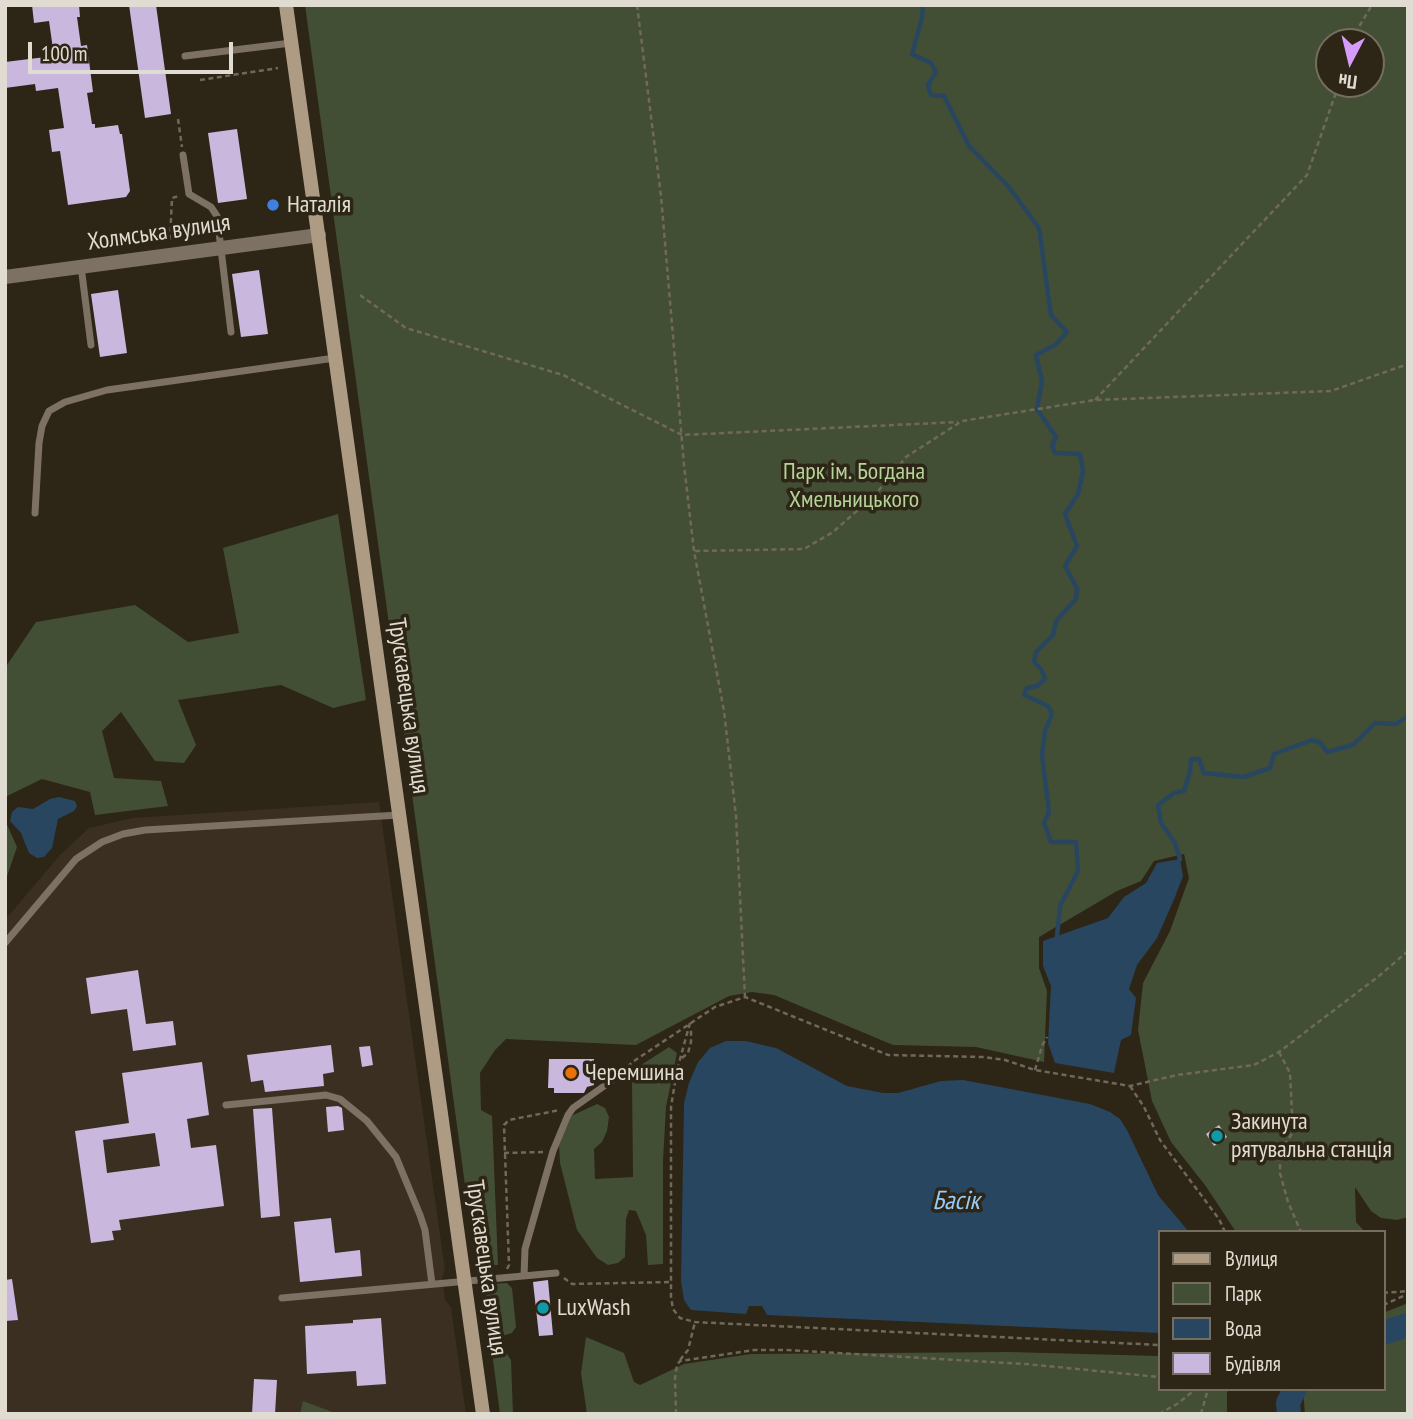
<!DOCTYPE html>
<html>
<head>
<meta charset="utf-8">
<style>
	body { margin:0 }
	#map { position:relative; width:1413px; height:1419px; overflow:hidden; background:#2d2515; font-family:"PT Sans Narrow",sans-serif }
	canvas { display:block }
	.frame { position:absolute; inset:0; border:7px solid #e1dcd1; pointer-events:none }
	.legend { position:absolute; left:1158px; top:1230px; width:228px; height:161px; box-sizing:border-box; background:#2d2515; border:2px solid #756e60; margin:0; padding:9px 12px; list-style:none; font-size:21px; color:#e1dcd1 }
	.legend li { display:flex; align-items:center; gap:14px; height:35px }
	.legend b { width:35px; border:2px solid #756e60 }
	.north { position:absolute; left:1315px; top:28px; width:70px; height:70px; box-sizing:border-box; background:#2d2515; border:2px solid #756e60; border-radius:50%; rotate:187deg; font-size:19px; font-weight:700; line-height:28px; text-align:center; color:#e1dcd1 }
	.north::after { content:''; display:block; margin:auto; width:24px; height:32px; background:#d59cfb; clip-path:polygon(50% 0,100% 100%,50% 72%,0 100%) }
	.scale { position:absolute; left:28px; top:42px; width:205px; height:32px; box-sizing:border-box; border:4px solid #e1dcd1; border-top:0; padding-left:9px; font-size:21px; line-height:24px; white-space:nowrap; color:#e1dcd1; -webkit-text-stroke:5px #2d2515; paint-order:stroke }
</style>
</head>
<body>
<div id="map">
<canvas width="1413" height="1419"></canvas>
<div class="frame"></div>
<ul class="legend">
<li><b style="height:9px;background:#ad9b84"></b>Вулиця</li>
<li><b style="height:19px;background:#424f35"></b>Парк</li>
<li><b style="height:19px;background:#294660"></b>Вода</li>
<li><b style="height:19px;background:#cab7de"></b>Будівля</li>
</ul>
<div class="north">Пн</div>
<div class="scale">100 m</div>
</div>
<script>
const g = document.querySelector('canvas').getContext('2d');
g.lineJoin = 'round';
function paint(path, color) {
  g.fillStyle = color;
  g.fill(path, 'evenodd');
}
function poly(rows) {
  const path = new Path2D();
  for (const r of rows) {
    path.moveTo(r[0], r[1]);
    for (let i = 2; i < r.length; i += 2) path.lineTo(r[i], r[i + 1]);
  }
  return path;
}
function strokePath(path, color, width, dash) {
  g.strokeStyle = color;
  g.lineWidth = width;
  g.lineCap = dash ? 'butt' : 'round';
  g.setLineDash(dash || []);
  g.stroke(path);
}
function label(font, color, halo, rows, align = 'center') {
  g.font = font + ' "PT Sans Narrow",sans-serif';
  g.lineWidth = 7;
  g.setLineDash([]);
  g.textBaseline = 'middle';
  g.strokeStyle = halo;
  g.fillStyle = color;
  for (const [text, x, y, turn = 0] of rows) {
    g.save();
    g.translate(x, y);
    g.rotate((+turn || 0) * Math.PI / 180);
    g.textAlign = isNaN(turn) ? turn : align;
    if (halo) g.strokeText(text, 0, 0);
    g.fillText(text, 0, 0);
    g.restore();
  }
}
const industrial = poly([
	[379,802,445,1270,442,1277,445,1300,451,1307,466,1414,7,1414,5,1412,5,920,60,855,89,828,133,818]
]);
const green = poly([
	[305,5,1408,5,1408,1217,1397,1220,1381,1218,1371,1211,1355,1187,1356,1222,1365,1232,1236,1232,1205,1185,1171,1142,1152,1101,1138,1030,1143,983,1170,931,1189,878,1184,854,1154,861,1141,881,1117,891,1039,937,1039,968,1047,991,1044,1062,976,1047,893,1045,774,995,752,992,729,996,636,1045,506,1039,495,1050,480,1073,481,1110,492,1116,498,1265,476,1266],
	[1329,42,1371,42,1371,84,1329,84],
	[338,514,366,700,333,708,281,685,178,700,196,745,184,763,155,761,121,712,102,731,114,778,161,781,168,806,95,815,90,792,42,779,5,797,5,668,36,622,135,605,188,642,239,633,223,548],
	[5,820,17,847,5,882],
	[669,1047,677,1053,666,1107,663,1161,663,1264,648,1265,646,1235,636,1211,629,1210,626,1219,625,1257,618,1263,608,1265,597,1258,577,1230,560,1163,559,1145,571,1116,597,1104,605,1108,609,1117,607,1131,602,1142,594,1149,595,1179,633,1177,632,1082,638,1067],
	[507,1283,512,1288,516,1327,512,1333,498,1337,491,1332,486,1292,492,1284],
	[1408,1303,1408,1414,1305,1414,1303,1389,1383,1389,1383,1313],
	[586,1337,624,1353,634,1382,640,1385,684,1364,751,1354,1009,1352,1159,1356,1159,1389,1231,1389,1227,1392,1227,1414,587,1414,581,1373],
	[505,1351,511,1360,513,1414,500,1414,492,1352],
	[303,1401,338,1414,300,1414]
]);
const water = poly([
	[59,797,75,801,77,806,74,811,58,819,52,848,44,857,37,858,29,853,21,833,10,821,12,812,18,807,33,809,50,799],
	[1180,859,1183,876,1175,897,1157,938,1137,965,1129,989,1136,998,1131,1035,1121,1040,1114,1073,1055,1063,1048,1043,1051,986,1043,966,1043,941,1108,918,1124,897,1146,883,1157,863],
	[726,1041,746,1041,776,1048,847,1086,883,1093,898,1093,941,1081,963,1080,1090,1104,1110,1112,1120,1119,1127,1130,1158,1195,1189,1232,1159,1232,1159,1333,767,1315,762,1306,749,1306,746,1314,691,1310,684,1300,681,1281,684,1103,689,1083,698,1062,710,1048]
]);
const stream = poly([
	[923,5,922,18,912,54,931,63,936,72,928,85,931,95,944,96,969,146,1009,187,1039,228,1051,315,1067,332,1055,345,1036,355,1042,381,1037,409,1056,437,1052,446,1055,453,1080,454,1083,471,1078,494,1065,514,1077,546,1065,566,1077,588,1076,599,1056,621,1053,635,1036,652,1034,662,1041,669,1045,679,1037,686,1027,688,1024,695,1048,706,1052,714,1045,731,1042,755,1049,812,1044,823,1051,842,1076,842,1078,871,1060,906,1057,936,1059,938],
	[1177,864,1180,859,1175,843,1161,823,1158,805,1174,793,1184,791,1190,772,1191,759,1199,759,1204,773,1244,777,1270,768,1274,754,1312,740,1321,743,1327,752,1353,745,1375,723,1396,724,1408,716]
]);
const river = poly([
	[1383,1333,1408,1325],
	[1289,1414,1288,1403,1295,1389]
]);
const building = poly([
	[32,5,79,5,80,17,77,17,81,46,87,45,93,92,87,93,92,124,95,124,95,128,118,125,120,134,122,134,130,191,126,197,68,205,60,151,52,152,49,130,64,128,58,88,36,91,35,84,5,88,5,62,54,56,49,21,34,23],
	[129,5,156,5,171,114,145,118],
	[237,129,247,199,218,203,208,133],
	[259,270,268,334,241,337,232,274],
	[118,290,127,353,100,357,91,294],
	[138,970,146,1024,173,1021,176,1045,133,1051,127,1009,91,1014,86,978],
	[331,1045,334,1072,323,1074,324,1086,265,1092,263,1080,251,1082,247,1055],
	[370,1046,373,1065,362,1067,359,1047],
	[549,1059,594,1059,594,1085,587,1087,584,1093,554,1093,554,1088,548,1088],
	[202,1062,209,1115,187,1119,191,1148,216,1145,224,1206,119,1220,121,1230,112,1231,114,1240,91,1243,75,1131,129,1123,122,1073],
	[155,1133,160,1166,107,1173,103,1140],
	[338,1106,342,1108,344,1130,328,1132,326,1107],
	[272,1108,280,1216,261,1218,253,1109],
	[1219,1125,1227,1137,1214,1146,1206,1134],
	[331,1218,335,1253,360,1250,362,1276,300,1282,294,1222],
	[12,1279,18,1320,5,1321,5,1280],
	[548,1280,553,1335,539,1336,533,1282],
	[381,1318,386,1384,357,1386,356,1371,307,1374,305,1326,353,1323,353,1320],
	[254,1379,277,1380,275,1414,252,1414]
]);
const path = poly([
	[637,5,661,196,684,465,694,551,724,711,736,816,745,997],
	[1354,42,1360,25,1372,5],
	[200,80,278,68],
	[178,119,182,147],
	[170,240,172,198,179,196],
	[360,295,406,328,563,375,682,435,958,422],
	[1095,400,1307,175,1339,84],
	[695,551,804,549,833,532,875,495,906,457,962,421,1095,400,1331,391,1408,364],
	[690,1023,677,1070,671,1107,671,1297,673,1309,680,1318,695,1322,1159,1345],
	[1279,1052,1290,1073,1293,1132,1280,1152,1280,1173,1288,1202,1301,1232],
	[682,1058,688,1053,691,1042,691,1030],
	[1035,1070,1042,1046,1047,1037],
	[621,1072,634,1061,715,1007,745,997,888,1055,984,1057,1005,1060,1035,1070,1130,1086,1177,1075,1254,1065,1279,1052,1379,976,1408,951],
	[1130,1086,1144,1107,1160,1140,1219,1219,1225,1232],
	[504,1153,543,1152],
	[507,1269,509,1265,504,1125,509,1120,560,1110],
	[564,1278,572,1284,671,1282],
	[1383,1293,1408,1291],
	[1383,1305,1408,1294],
	[680,1360,688,1350,695,1322],
	[676,1414,675,1378,677,1365,680,1361,754,1350,786,1350,1026,1364,1159,1377],
	[1159,1414,1177,1404,1196,1389],
	[1201,1414,1208,1389]
]);
const lane = poly([
	[185,56,291,43],
	[183,155,189,194,211,207,217,216,231,332],
	[81,266,91,345],
	[35,513,39,443,42,426,49,411,65,402,107,390,335,358],
	[5,943,76,859,102,842,123,834,145,830,399,815],
	[226,1105,326,1095,340,1099,367,1121,396,1157,420,1215,425,1230,432,1284],
	[524,1276,525,1249,553,1151,568,1115,573,1108,614,1079],
	[282,1298,556,1273]
]);
const street = poly([
	[5,277,319,235]
]);
const secondary = poly([
	[286,5,483,1414]
]);
const markers = [
	[273,205,7,"#3f7fe0"],
	[571,1073,7,"#e8710a"],
	[1217,1136,7,"#0f9aa8"],
	[543,1308,7,"#0f9aa8"]
];
const poiNames = [
	["Наталія",287,205],
	["Черемшина",585,1073],
	["Закинута",1231,1122],
	["рятувальна станція",1231,1150],
	["LuxWash",557,1308]
];
const streetNames = [
	["Холмська вулиця",159,233,-8],
	["Трускавецька вулиця",408,706,82],
	["Трускавецька вулиця",486,1268,82]
];
const parkNames = [
	["Парк ім. Богдана",854,472],
	["Хмельницького",854,500]
];
const waterNames = [
	["Басік",956,1202]
];
paint(industrial, '#3b2f21');
paint(green, '#424f35');
paint(water, '#294660');
strokePath(stream, '#294660', 4.5);
strokePath(river, '#294660', 24);
paint(building, '#cab7de');
strokePath(path, '#70695b', 2.5, [5, 3.5]);
strokePath(lane, '#7c7162', 7);
strokePath(street, '#7c7162', 14);
strokePath(secondary, '#ad9b84', 14);
for (const [x, y, r, color] of markers) {
  const dot = new Path2D();
  dot.arc(x, y, r, 0, 2 * Math.PI);
  g.fillStyle = color;
  g.fill(dot);
  strokePath(dot, '#2d2515', 2.5);
}
label('24px', '#e1dcd1', '#2d2515', poiNames, 'left');
label('24px', '#e1dcd1', '#2d2515', streetNames);
label('24px', '#b5d499', '#2d2515', parkNames);
label('italic 26px', '#96cbfa', '#2d2515', waterNames);
</script>
</body>
</html>
